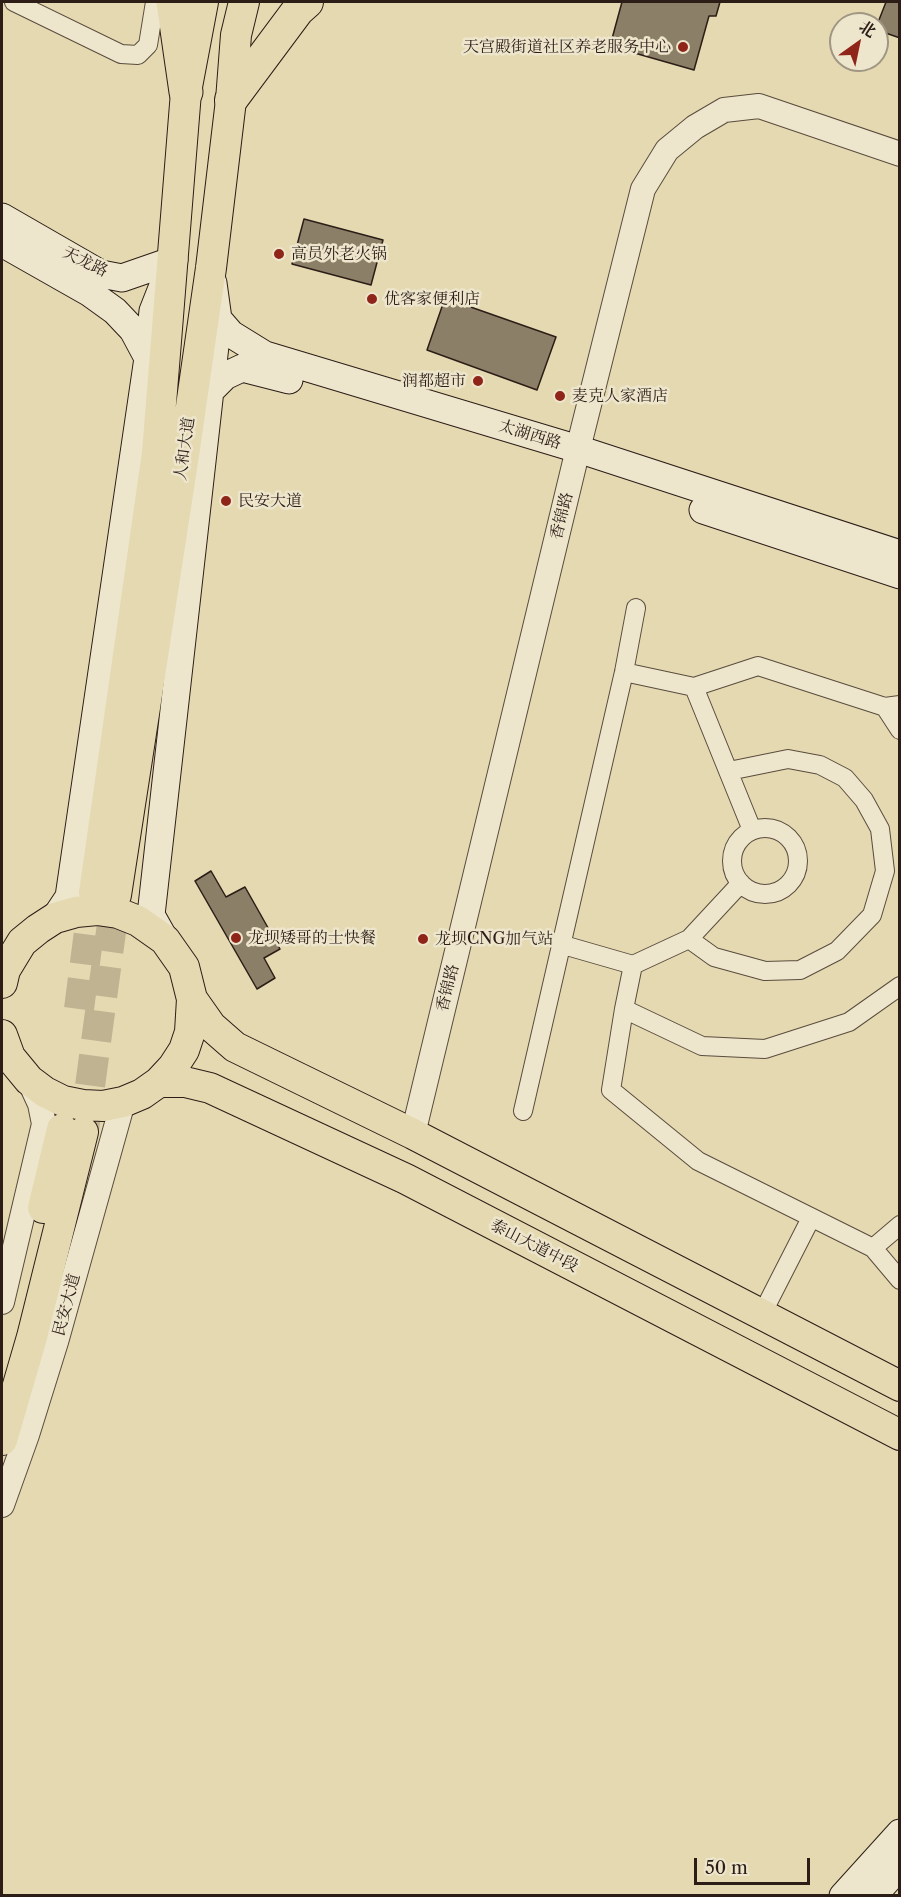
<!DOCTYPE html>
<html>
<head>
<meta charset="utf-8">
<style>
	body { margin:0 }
	#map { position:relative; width:901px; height:1897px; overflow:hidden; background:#e4d9b1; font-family:"Libre Caslon Text","Noto Serif SC",serif }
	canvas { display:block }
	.frame { position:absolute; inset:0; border:3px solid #2c1d17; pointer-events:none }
	.north { position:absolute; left:829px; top:12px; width:60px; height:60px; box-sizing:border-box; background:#ede6cc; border:2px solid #a09684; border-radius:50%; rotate:33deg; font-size:16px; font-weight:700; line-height:24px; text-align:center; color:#2c1d17 }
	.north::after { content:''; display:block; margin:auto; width:21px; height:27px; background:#8f2418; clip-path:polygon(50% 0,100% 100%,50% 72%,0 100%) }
	.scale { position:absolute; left:694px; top:1858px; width:116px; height:27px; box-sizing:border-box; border:3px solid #2c1d17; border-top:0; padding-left:8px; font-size:18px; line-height:21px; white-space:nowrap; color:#2c1d17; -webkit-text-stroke:4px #ede6cc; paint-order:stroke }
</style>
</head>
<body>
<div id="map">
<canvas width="901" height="1897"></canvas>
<div class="frame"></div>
<div class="north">北</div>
<div class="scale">50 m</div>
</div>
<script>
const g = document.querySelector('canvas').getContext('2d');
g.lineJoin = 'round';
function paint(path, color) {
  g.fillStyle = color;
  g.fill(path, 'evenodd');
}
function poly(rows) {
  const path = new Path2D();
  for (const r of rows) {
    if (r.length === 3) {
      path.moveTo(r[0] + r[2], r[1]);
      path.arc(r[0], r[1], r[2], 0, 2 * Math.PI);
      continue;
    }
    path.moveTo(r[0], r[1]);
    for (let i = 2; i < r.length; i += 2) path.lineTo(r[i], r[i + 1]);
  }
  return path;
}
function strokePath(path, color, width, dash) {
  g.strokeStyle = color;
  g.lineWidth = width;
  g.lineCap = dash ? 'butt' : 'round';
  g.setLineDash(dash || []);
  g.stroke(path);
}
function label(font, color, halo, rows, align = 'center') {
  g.font = font + ' "Libre Caslon Text","Noto Serif SC",serif';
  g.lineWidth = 5;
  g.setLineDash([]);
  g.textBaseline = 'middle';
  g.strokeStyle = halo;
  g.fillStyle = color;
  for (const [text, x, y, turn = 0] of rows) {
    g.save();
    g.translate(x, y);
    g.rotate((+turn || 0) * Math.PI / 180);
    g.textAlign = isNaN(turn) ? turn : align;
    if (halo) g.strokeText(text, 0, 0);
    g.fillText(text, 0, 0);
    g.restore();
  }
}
const building = poly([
	[622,2,720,2,716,16,709,16,694,70,610,46,622,2],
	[886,2,900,2,900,38,877,30,877,25,886,2],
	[304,219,383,240,371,285,292,264,304,219],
	[445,298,556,337,537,390,427,350,445,298],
	[211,871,226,897,245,887,280,949,264,958,275,978,257,989,195,881,211,871]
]);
const primaryTunnel = poly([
	[79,1009,94,893],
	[84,1130,116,895]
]);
const minor = poly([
	[14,2,121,54,138,55,148,45,155,2],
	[624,672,694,687,758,666,885,707,900,705],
	[694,687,752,830],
	[885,707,900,730],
	[765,861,33],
	[741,883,689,939,633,965,624,1009,611,1090,698,1161,873,1248,900,1280],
	[689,939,714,957,765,971,800,970,837,951,872,915,885,871,880,829,864,800,845,778,820,765,788,759,729,771],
	[560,944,633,965],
	[624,1009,702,1046,765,1049,849,1022,900,986],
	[523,1111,624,672,636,608],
	[873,1248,900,1225],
	[762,1314,811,1218]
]);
const tertiary = poly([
	[413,1134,578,449,643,189,667,150,695,127,724,110,759,106,900,154],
	[2,1302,44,1124,40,1104,29,1080],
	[2,1505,27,1435,56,1342,123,1102]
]);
const secondary = poly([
	[2,217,101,274,122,278,174,260],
	[2,243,90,293,115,311,133,330,148,358],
	[213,283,218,319,231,334,265,355,578,449,900,554],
	[210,391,225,376,242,368,289,380],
	[703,510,900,575],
	[55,918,69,897,148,358,153,311,166,278],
	[165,940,151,915,218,319],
	[843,1896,900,1833],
	[873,1896,900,1866]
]);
const primary = poly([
	[94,893,157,453,186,92,203,2],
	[116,895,184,455,211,268,231,100,236,35,244,2],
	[2,983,5,970,22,942,38,929,55,918,76,912,97,910,118,913,138,921,165,940,184,967,192,999,190,1032,184,1050,173,1067,159,1082,142,1094,123,1102,103,1106,83,1105,63,1101,45,1092,29,1080,10,1057,2,1035],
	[192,999,211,1026,235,1047,413,1134,900,1386],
	[159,1082,185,1082,210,1088,406,1179,900,1435],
	[43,1208,62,1129],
	[2,1440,32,1337,83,1132]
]);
const trunk = poly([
	[231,100,298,10,307,2]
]);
const motorway = poly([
	[173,2,186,92]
]);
const markers = [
	[683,47,6,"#8f2418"],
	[279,254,6,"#8f2418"],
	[372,299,6,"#8f2418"],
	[478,381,6,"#8f2418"],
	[560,396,6,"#8f2418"],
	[226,501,6,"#8f2418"],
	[236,938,6,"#8f2418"],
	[423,939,6,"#8f2418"]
];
const poiNames = [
	["天宫殿街道社区养老服务中心",671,47,"right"],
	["高员外老火锅",291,254],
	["优客家便利店",384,299],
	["润都超市",466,381,"right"],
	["麦克人家酒店",572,396],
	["民安大道",238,501],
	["龙坝矮哥的士快餐",248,938],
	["龙坝CNG加气站",435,939]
];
const streetNames = [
	["天龙路",85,262,26],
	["太湖西路",530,435,17],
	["人和大道",185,449,-82],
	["香锦路",562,516,-76],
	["香锦路",448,988,-76],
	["泰山大道中段",534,1246,27],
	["民安大道",67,1305,-75]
];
paint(building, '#8c7f67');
strokePath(building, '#2c1d17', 1.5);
strokePath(primaryTunnel, '#bfb392', 30, [30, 15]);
strokePath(minor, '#5a4c3e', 20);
strokePath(tertiary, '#5a4c3e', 26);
strokePath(secondary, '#2c1d17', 29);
strokePath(primary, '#2c1d17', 32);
strokePath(trunk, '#2c1d17', 34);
strokePath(motorway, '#2c1d17', 35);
strokePath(minor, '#ede6cc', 18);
strokePath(tertiary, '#ede6cc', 24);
strokePath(secondary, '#ede6cc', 27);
strokePath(primary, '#e4d9b1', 30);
strokePath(trunk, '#e4d9b1', 32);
strokePath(motorway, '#e4d9b1', 33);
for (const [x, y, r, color] of markers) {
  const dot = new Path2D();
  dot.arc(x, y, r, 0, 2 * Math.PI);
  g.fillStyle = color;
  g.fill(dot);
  strokePath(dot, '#ede6cc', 2);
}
label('16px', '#2c1d17', '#ede6cc', poiNames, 'left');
label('16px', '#2c1d17', '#ede6cc', streetNames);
</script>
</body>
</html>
